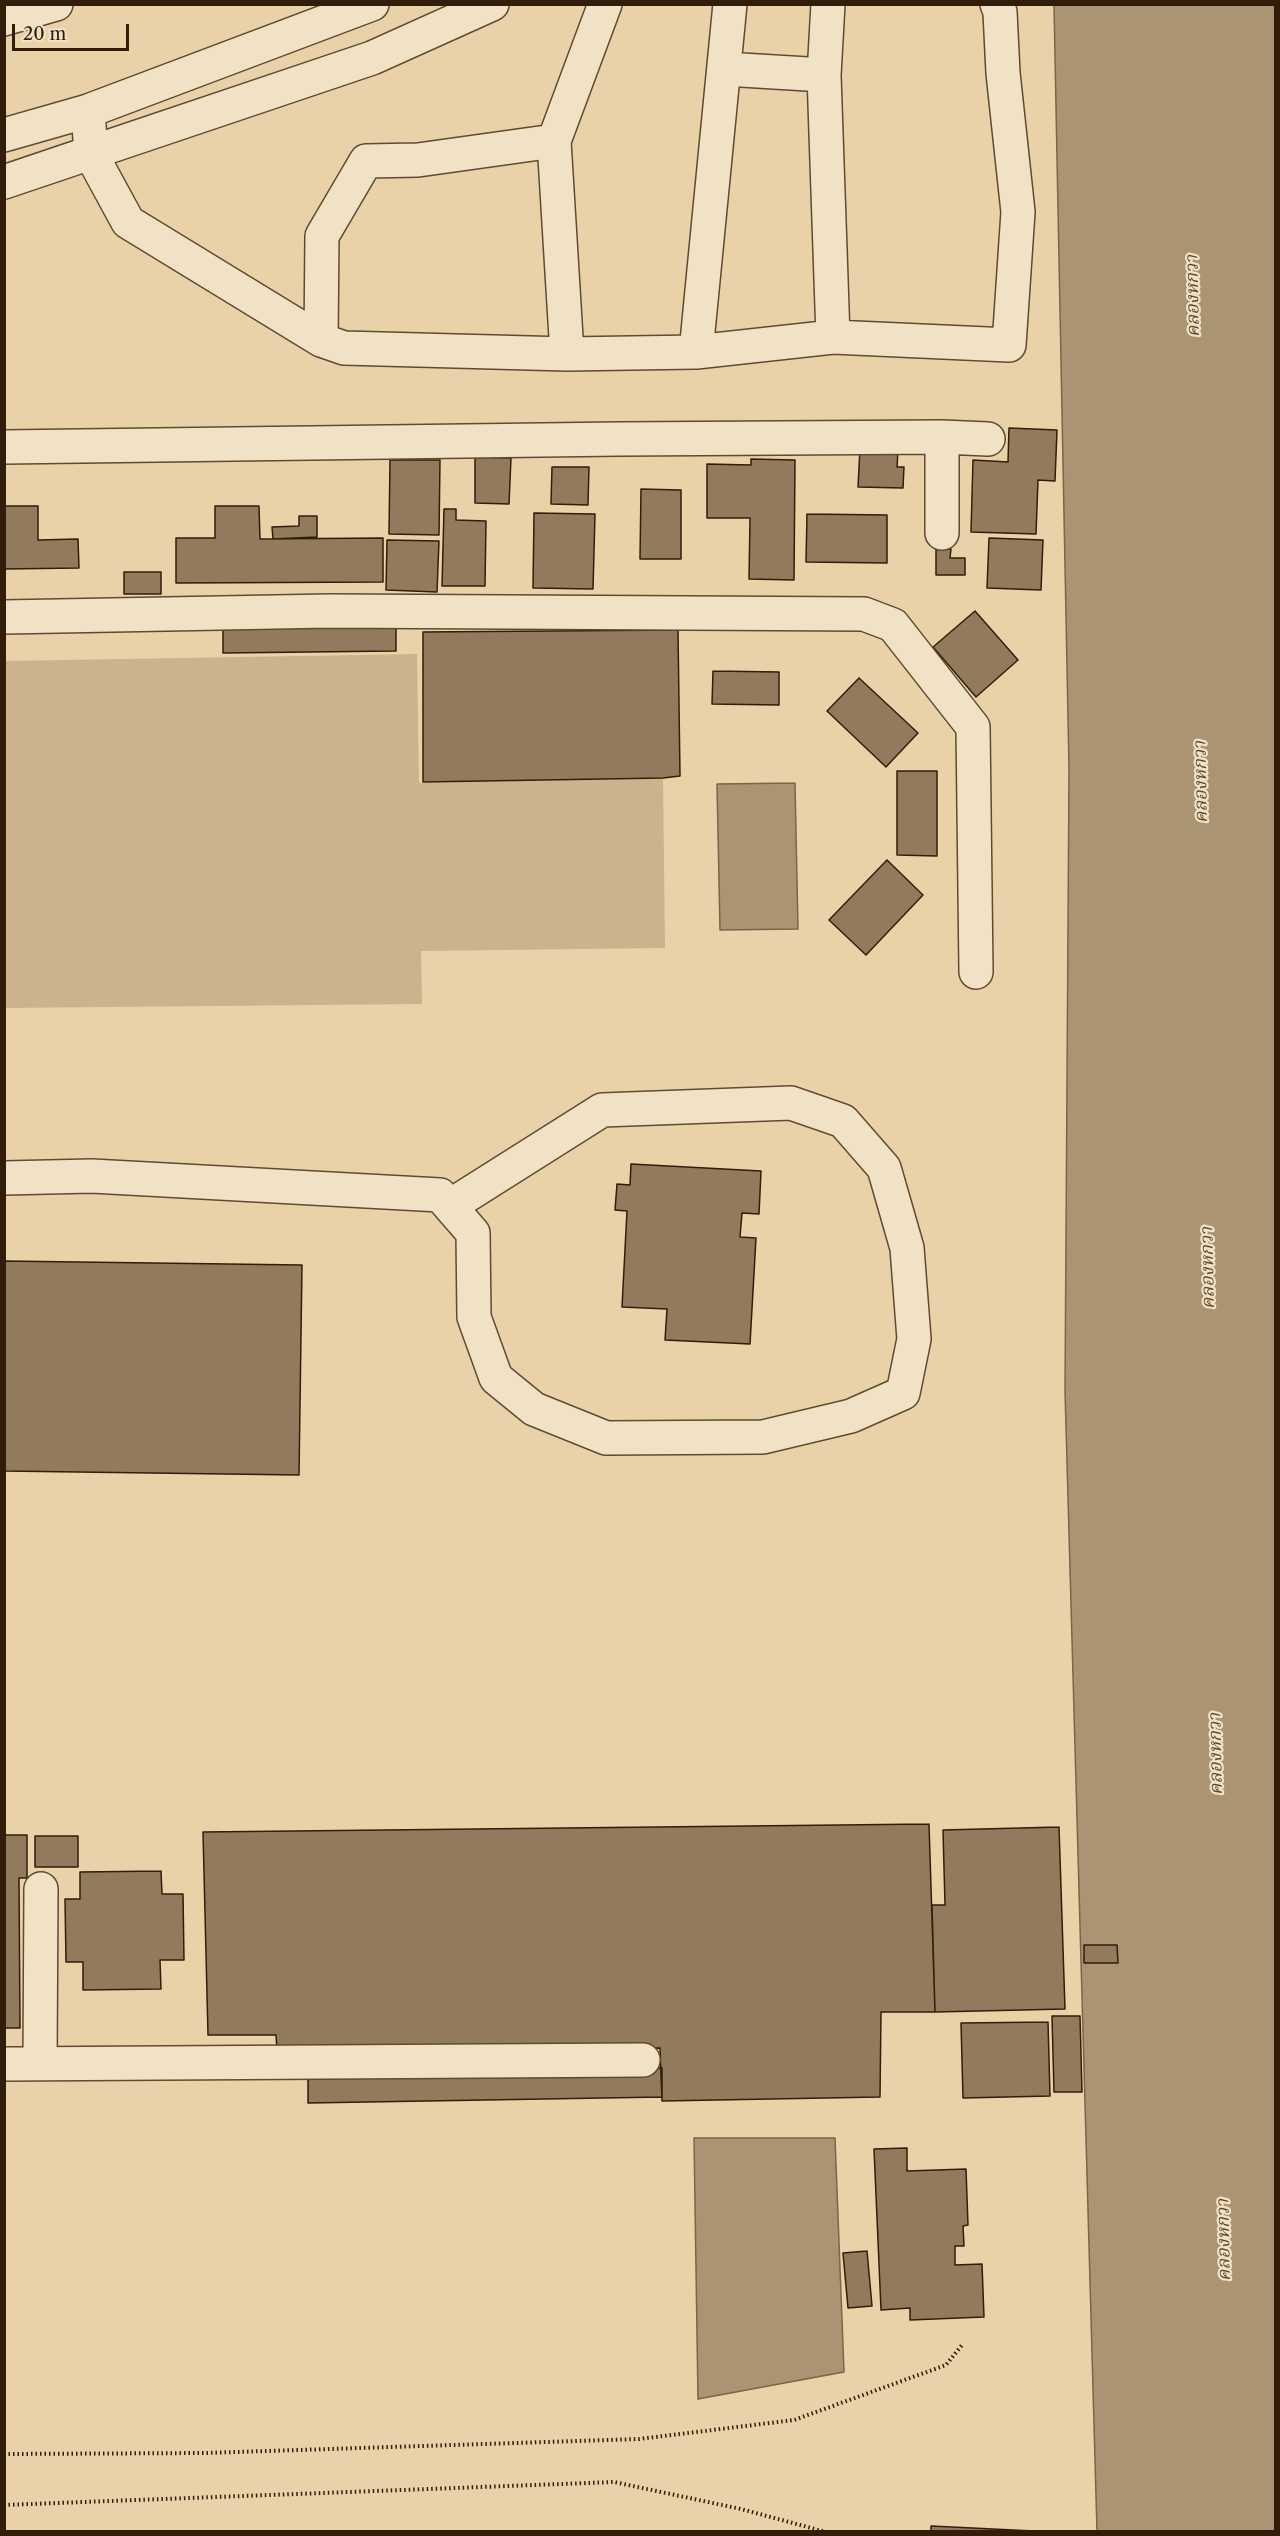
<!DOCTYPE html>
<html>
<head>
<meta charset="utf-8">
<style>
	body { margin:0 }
	#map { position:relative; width:1280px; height:2536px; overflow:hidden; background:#ead2a8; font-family:"Libre Caslon Text",serif }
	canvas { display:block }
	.frame { position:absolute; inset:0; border:6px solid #321d0a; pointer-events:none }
	.scale { position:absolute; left:12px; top:24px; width:117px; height:27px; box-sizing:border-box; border:3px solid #321d0a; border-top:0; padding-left:8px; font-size:18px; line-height:21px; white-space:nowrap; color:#321d0a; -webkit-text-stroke:4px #f1e2c6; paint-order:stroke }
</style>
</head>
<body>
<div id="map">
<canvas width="1280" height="2536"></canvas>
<div class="frame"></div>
<div class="scale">20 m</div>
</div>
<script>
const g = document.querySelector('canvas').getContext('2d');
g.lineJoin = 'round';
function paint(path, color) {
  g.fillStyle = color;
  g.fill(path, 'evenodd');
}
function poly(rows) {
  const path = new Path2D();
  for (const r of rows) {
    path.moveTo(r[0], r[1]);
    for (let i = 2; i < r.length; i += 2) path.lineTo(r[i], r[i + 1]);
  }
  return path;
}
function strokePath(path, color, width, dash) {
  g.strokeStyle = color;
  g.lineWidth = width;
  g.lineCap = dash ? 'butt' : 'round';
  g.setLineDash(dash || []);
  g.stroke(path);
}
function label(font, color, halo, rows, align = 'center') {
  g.font = font + ' "Libre Caslon Text","Noto Serif Thai",serif';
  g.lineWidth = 4.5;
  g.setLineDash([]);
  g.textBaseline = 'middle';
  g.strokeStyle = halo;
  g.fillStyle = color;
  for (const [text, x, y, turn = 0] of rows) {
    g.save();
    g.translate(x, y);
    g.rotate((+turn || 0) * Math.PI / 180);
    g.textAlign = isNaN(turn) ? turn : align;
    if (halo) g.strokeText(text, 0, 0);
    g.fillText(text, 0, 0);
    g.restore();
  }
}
const green = poly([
	[417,654,419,783,663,778,665,948,421,951,422,1004,5,1008,4,661]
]);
const water = poly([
	[1054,5,1275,5,1275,2531,1097,2531,1065,1391,1069,769,1054,5],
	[795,783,798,929,720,930,717,784,795,783],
	[694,2138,835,2138,844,2372,698,2399,694,2138]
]);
const building = poly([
	[1009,428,1057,430,1055,481,1038,480,1036,534,971,532,973,460,1008,462,1009,428],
	[860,448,898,450,897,467,904,467,903,488,858,487,860,448],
	[475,457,511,458,509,504,475,503,475,457],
	[751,459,795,460,794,580,749,579,750,518,707,518,707,464,751,465,751,459],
	[390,460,440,460,439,535,389,534,390,460],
	[552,467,589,467,588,505,551,504,552,467],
	[641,489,681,490,681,559,640,559,641,489],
	[4,506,38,506,38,540,78,539,79,568,4,569,4,506],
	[215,506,259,506,260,539,383,538,383,582,176,583,176,538,215,538,215,506],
	[444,509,456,509,456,520,486,521,485,586,442,586,444,509],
	[534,513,595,514,593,589,533,588,534,513],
	[807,514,887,515,887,563,806,562,807,514],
	[299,516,317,516,317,537,273,539,272,527,299,526,299,516],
	[989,538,1043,540,1041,590,987,588,989,538],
	[387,540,439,541,437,592,386,590,387,540],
	[936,549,951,549,950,558,965,558,965,575,936,575,936,549],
	[124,572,161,572,161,594,124,594,124,572],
	[975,611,1018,660,976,697,933,647,975,611],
	[396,622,396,651,223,653,223,624,396,622],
	[678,630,680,776,663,778,423,782,423,632,678,630],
	[713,671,779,672,779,705,712,704,713,671],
	[859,678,918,733,886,767,827,711,859,678],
	[897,771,937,771,937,856,897,855,897,771],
	[887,860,923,895,866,955,829,920,887,860],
	[631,1164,761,1171,759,1214,742,1213,740,1237,756,1238,750,1344,665,1340,667,1309,622,1307,627,1211,615,1210,617,1184,630,1185,631,1164],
	[4,1261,302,1265,299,1475,4,1471,4,1261],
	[929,1824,935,2012,881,2012,880,2097,662,2101,660,2048,277,2050,276,2035,208,2035,203,1832,929,1824],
	[1059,1827,1065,2009,935,2012,932,1905,945,1905,943,1830,1059,1827],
	[4,1835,27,1835,27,1878,19,1878,20,2028,4,2028,4,1835],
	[35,1836,78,1836,78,1867,35,1867,35,1836],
	[161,1871,162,1894,183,1894,184,1960,160,1960,161,1989,83,1990,83,1962,66,1962,65,1899,80,1899,80,1872,161,1871],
	[1084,1945,1117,1945,1118,1963,1084,1963,1084,1945],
	[1052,2016,1080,2016,1082,2092,1054,2092,1052,2016],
	[1048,2022,1050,2096,963,2098,961,2023,1048,2022],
	[662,2068,662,2097,308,2103,308,2074,662,2068],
	[907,2148,907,2171,966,2169,968,2225,963,2226,964,2246,955,2246,955,2265,982,2264,984,2317,910,2320,910,2308,881,2310,874,2149,907,2148],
	[867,2251,872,2306,848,2308,843,2253,867,2251],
	[931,2526,1034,2531,931,2532,931,2526]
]);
const path = poly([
	[4,2454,205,2453,639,2439,794,2420,946,2365,962,2345],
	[4,2505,614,2482,741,2509,826,2532]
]);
const minor = poly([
	[828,4,824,75,833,337],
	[4,19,56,4],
	[725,69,824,75],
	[88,111,91,154,128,222,321,340,344,348,567,354,696,352,833,337,1009,345,1018,212,1003,73,1000,12,997,4],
	[4,135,88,111,372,4],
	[4,182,372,58,492,4],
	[321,340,322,236,366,161,418,160,554,141],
	[696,352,730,4],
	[567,354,554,141,605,4],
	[4,447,619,439,942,437,988,439],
	[942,533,942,437],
	[4,617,329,611,864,614,893,625,973,727,976,972],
	[4,1178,92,1176,440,1195,473,1233,474,1317,496,1378,534,1409,606,1438,763,1437,851,1416,903,1393,914,1339,907,1248,884,1168,843,1121,791,1103,602,1110,450,1206],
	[40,2063,41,1889],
	[4,2064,643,2060]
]);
const waterNames = [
	["คลองหกวา",1193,296,-91],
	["คลองหกวา",1201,782,-91],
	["คลองหกวา",1208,1268,-91],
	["คลองหกวา",1216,1754,-91],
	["คลองหกวา",1224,2240,-91]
];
paint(green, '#cbb38d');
paint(water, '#ab9472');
strokePath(water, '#7b6448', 1.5);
paint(building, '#927b5c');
strokePath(building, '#321d0a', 1.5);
strokePath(minor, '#604a32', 36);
strokePath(path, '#321d0a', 4, [1.5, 3]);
strokePath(minor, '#f1e2c6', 33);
label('italic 18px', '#5c472e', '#f1e2c6', waterNames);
</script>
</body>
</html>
